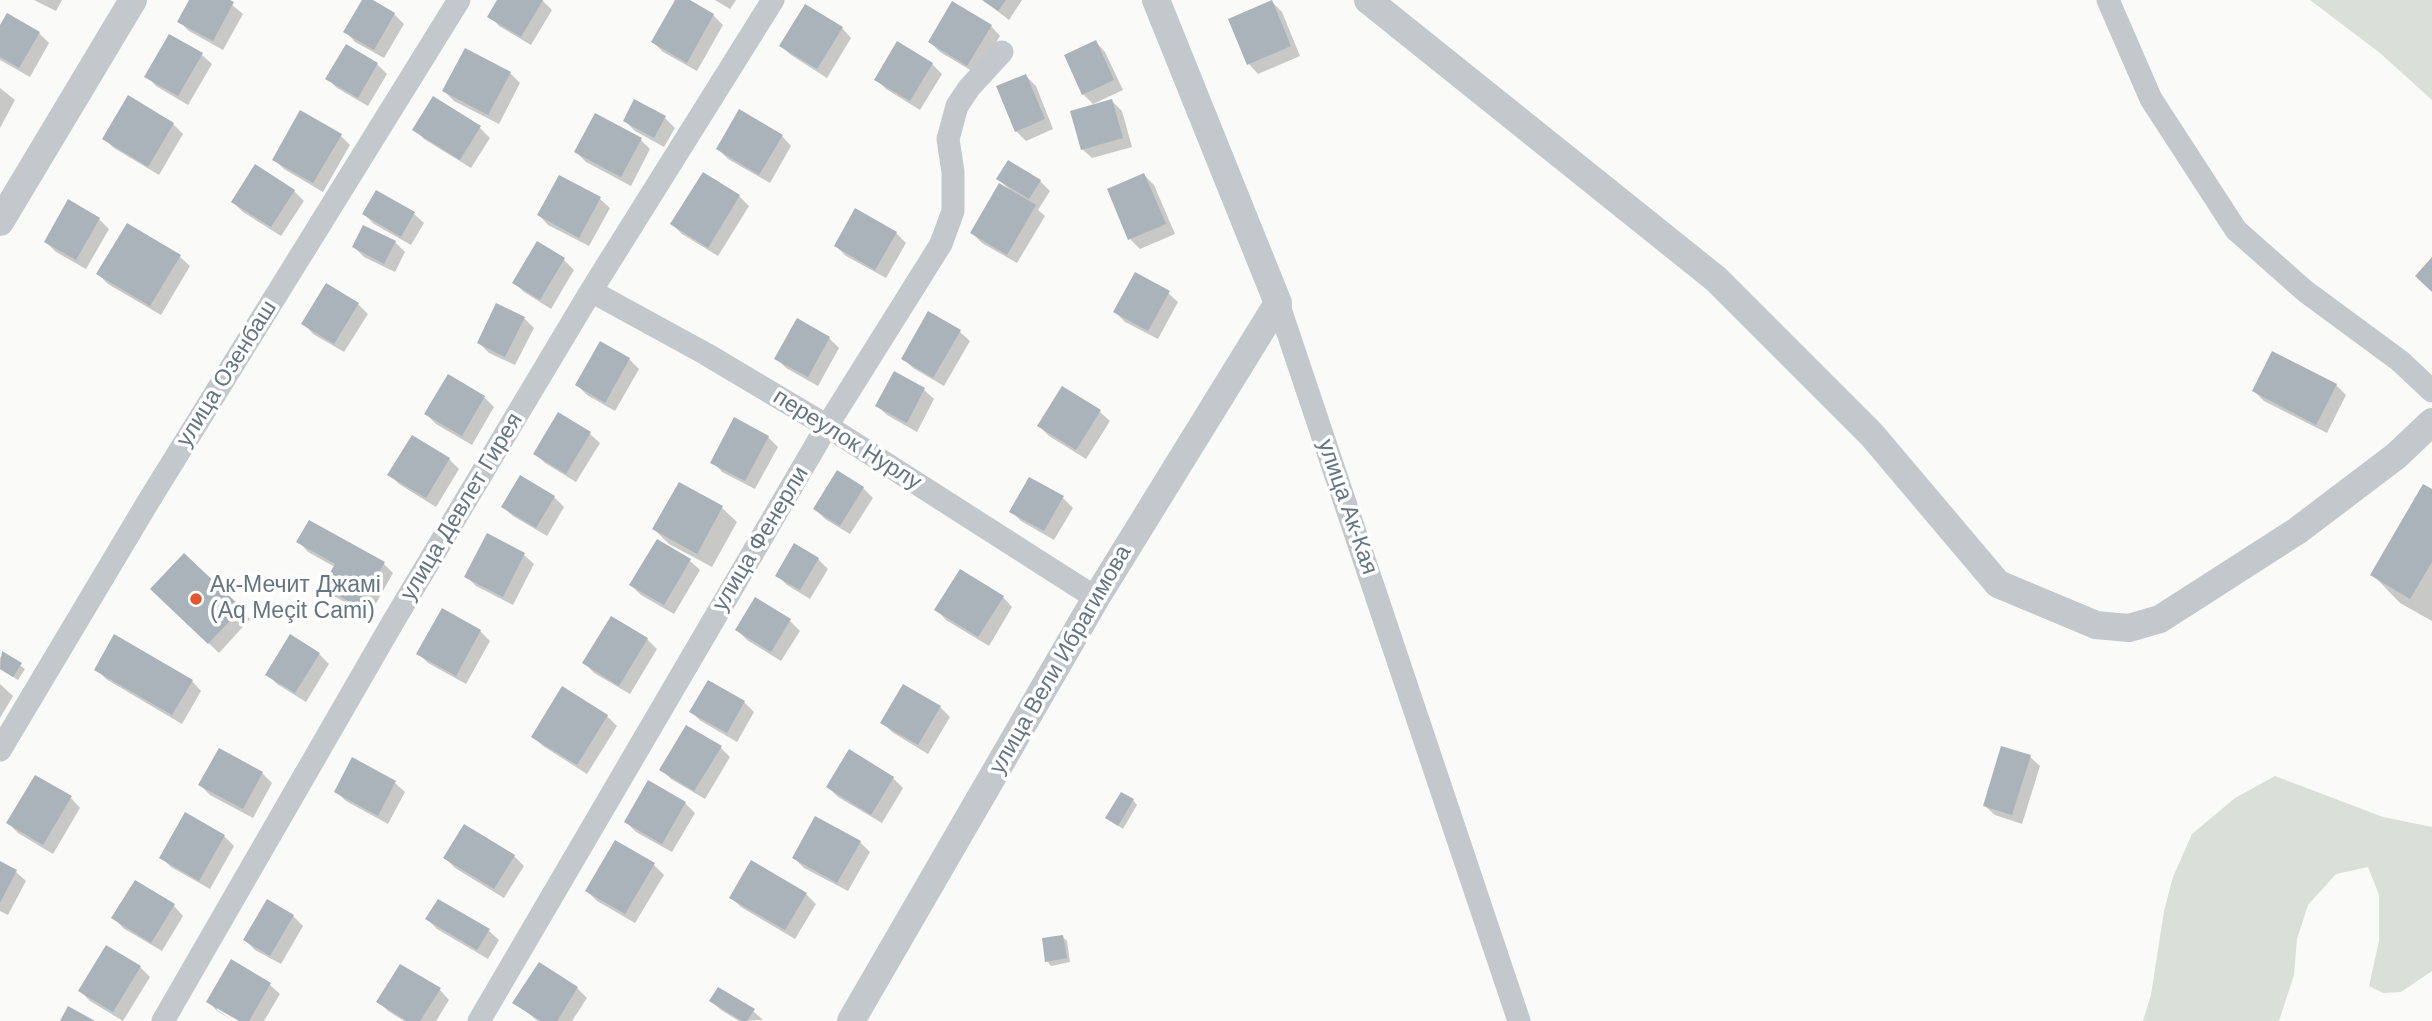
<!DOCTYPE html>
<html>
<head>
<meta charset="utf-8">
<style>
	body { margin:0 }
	canvas { display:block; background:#fafaf8 }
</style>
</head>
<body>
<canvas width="2432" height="1021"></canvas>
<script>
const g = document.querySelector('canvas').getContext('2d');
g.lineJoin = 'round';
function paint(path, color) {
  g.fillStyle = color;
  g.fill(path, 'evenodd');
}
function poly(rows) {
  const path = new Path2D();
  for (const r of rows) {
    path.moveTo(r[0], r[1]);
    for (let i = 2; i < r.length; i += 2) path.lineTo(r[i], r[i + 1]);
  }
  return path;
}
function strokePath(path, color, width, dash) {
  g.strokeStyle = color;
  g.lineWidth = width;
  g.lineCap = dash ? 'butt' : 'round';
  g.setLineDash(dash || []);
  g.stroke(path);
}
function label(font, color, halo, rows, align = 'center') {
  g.font = font + ' Helvetica,sans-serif';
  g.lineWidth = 7;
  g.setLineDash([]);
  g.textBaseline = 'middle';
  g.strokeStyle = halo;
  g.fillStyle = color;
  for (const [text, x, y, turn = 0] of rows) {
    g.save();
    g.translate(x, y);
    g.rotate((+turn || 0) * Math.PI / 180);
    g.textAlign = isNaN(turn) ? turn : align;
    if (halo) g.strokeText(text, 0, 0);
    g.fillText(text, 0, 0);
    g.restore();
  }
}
const green = poly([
	[2310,0,2432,0,2432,100,2380,53],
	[2275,776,2383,817,2432,827,2432,971,2401,992,2383,993,2369,986,2379,941,2379,895,2368,867,2336,874,2308,905,2297,939,2294,975,2279,1021,2143,1021,2151,995,2164,911,2173,877,2192,834,2235,798]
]);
const shadow = poly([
	[34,0,62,0,56,11],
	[191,0,226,0,243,14,223,50,189,31,179,21],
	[364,0,370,0,394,14,404,24,384,58,355,42,346,32],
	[500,0,542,0,552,10,531,45,499,26,490,16],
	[677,0,686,0,713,15,723,25,697,71,663,52,653,42],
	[715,0,736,0,730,9],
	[983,0,1022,0,1009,20],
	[1272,2,1282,12,1300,56,1258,74,1249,64],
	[991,26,1000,36,977,74,940,52,930,42],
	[0,28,39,33,49,43,30,77,0,60],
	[842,28,851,38,827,78,791,55,781,46],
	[1096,42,1105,52,1123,90,1093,104,1083,94],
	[202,55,212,64,188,105,156,86,147,76],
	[377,64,387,74,368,106,337,88,327,78],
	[932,64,942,74,920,110,886,89,876,79],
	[510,73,520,83,499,124,454,101,444,91],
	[1026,76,1036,86,1053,129,1026,141,1016,131],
	[0,88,15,100,0,128],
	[433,99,480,128,490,138,471,168,424,139,414,129],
	[1112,101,1122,111,1132,147,1092,158,1082,149],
	[665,118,675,128,664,147,635,131,625,121],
	[173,124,183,134,159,175,114,148,104,139],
	[340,135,350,145,323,192,284,169,274,159],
	[782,136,791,146,770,183,728,159,718,149],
	[640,139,650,149,631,186,586,162,576,152],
	[1144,175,1154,185,1175,234,1140,249,1130,239],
	[998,179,1040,181,1050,191,1038,210,1045,216,1017,263,982,243,972,233,1010,190],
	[294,191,304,201,281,236,243,212,233,202],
	[739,196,749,206,718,256,682,234,672,224],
	[600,199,610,208,589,246,548,225,539,215],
	[364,214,414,214,424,223,411,245,374,224],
	[99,219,109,229,86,269,56,252,46,242],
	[896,233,906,243,886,278,846,256,836,246],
	[395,242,405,252,395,272,364,257,354,247],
	[538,243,564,260,574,270,551,309,524,292,514,282],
	[180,257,190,266,161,315,108,284,98,274],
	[1168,293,1178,302,1158,339,1125,322,1115,312],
	[358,304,368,314,344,352,313,334,304,324],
	[524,318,534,328,515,365,489,353,479,343],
	[960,332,970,341,944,386,913,368,903,358],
	[829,338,839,348,818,386,786,368,776,358],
	[629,359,639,369,615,411,587,395,577,385],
	[894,373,924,390,934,399,917,432,887,415,877,406],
	[448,376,484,397,494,407,472,445,436,424,426,414],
	[2336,385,2346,395,2327,433,2264,401,2254,391],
	[1100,412,1110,421,1086,459,1049,436,1039,426],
	[590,434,600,443,576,482,545,463,535,453],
	[768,437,778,447,755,489,722,472,713,462],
	[449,459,459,469,436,507,399,484,390,475],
	[863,488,873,498,850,534,825,519,815,509],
	[2432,491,2432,621,2400,603,2373,575],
	[554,497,564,507,547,536,513,516,503,507],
	[1063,498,1073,508,1054,540,1021,521,1011,511],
	[722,508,737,522,712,567,669,544,654,529],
	[487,535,524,555,534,564,513,605,476,586,466,576],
	[299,542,384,564,393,573,369,616,334,596,324,586,335,567,308,552],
	[184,556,250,619,219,653,152,589],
	[818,559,828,569,810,599,787,585,777,575],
	[690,561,700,570,674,614,641,595,631,585],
	[1003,597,1012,607,989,646,946,620,937,610],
	[756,600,790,621,800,631,781,661,747,640,737,630],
	[442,610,480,631,490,641,466,684,428,663,418,653],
	[291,637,319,654,329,664,306,702,277,684,267,674],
	[647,639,657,649,630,694,594,673,585,663],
	[3,654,25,669,18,680,0,669,0,658],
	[96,669,192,681,201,691,182,724,106,679],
	[0,684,13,696,0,718],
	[903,686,940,707,950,717,928,754,892,732,882,722],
	[563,689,607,716,617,726,587,774,543,746,533,737],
	[744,702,754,712,737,742,701,721,691,712],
	[720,747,730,757,705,799,671,779,661,769],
	[220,750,262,773,272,783,253,818,210,795,200,785],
	[849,752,893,778,903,788,882,823,838,797,828,787],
	[2030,757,2040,766,2022,824,1995,815,1985,806],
	[353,760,395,783,405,792,388,824,346,801,336,792],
	[71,798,80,808,53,854,18,833,8,823],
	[1133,800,1137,805,1123,829,1107,818],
	[685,803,695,813,672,852,636,832,626,822],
	[465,826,514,856,524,866,504,898,455,868,445,858],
	[224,836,234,846,210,889,171,867,161,857],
	[615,842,654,865,664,875,635,923,597,901,587,891],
	[860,842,870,852,848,891,804,868,794,858],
	[0,863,16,872,26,881,8,915,0,911],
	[806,894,816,904,795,939,741,907,731,897],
	[174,906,183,916,162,951,123,928,114,918],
	[293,916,303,926,281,964,255,950,245,940],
	[427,919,489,931,499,940,488,959,437,929],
	[1062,936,1067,941,1070,962,1051,966,1047,961],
	[231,962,270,985,280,994,264,1021,242,1021,217,1006,217,1010,234,1021,217,1011,208,1001],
	[140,967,150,977,123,1021,90,1001,80,991],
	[577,988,587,998,572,1021,538,1021,515,1003],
	[440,990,449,1000,436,1021,404,1021,388,1011,379,1002],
	[711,1001,753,1011,763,1020,739,1021,721,1010]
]);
const building = poly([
	[189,0,230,0,234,2,213,41,177,22],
	[362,0,373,0,395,13,374,50,343,32],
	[497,0,543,0,521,37,487,17],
	[675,0,690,0,714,14,687,63,651,42],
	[982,0,1006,0,998,11],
	[1272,0,1291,46,1247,65,1228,19],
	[952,1,992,25,967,66,928,42],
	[805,4,843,27,817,69,779,46],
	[7,13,40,32,19,68,0,57,0,25],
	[169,34,203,53,178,96,144,77],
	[1096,40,1114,80,1082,95,1064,55],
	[897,41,933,63,910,101,874,80],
	[346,44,378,63,358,98,325,79],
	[465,48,511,72,488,115,442,91],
	[1026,74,1045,119,1015,132,996,86],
	[128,95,174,123,148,167,102,139],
	[433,96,481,126,460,160,412,130],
	[634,99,666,116,654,138,623,121],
	[1112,99,1123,138,1081,150,1070,111],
	[739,109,783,135,759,175,716,149],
	[300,110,342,134,313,183,272,160],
	[595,113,642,138,621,177,574,152],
	[1008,160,1041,180,1029,199,996,179],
	[255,164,295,190,271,227,231,202],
	[703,172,740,195,708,248,670,224],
	[1144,173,1166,224,1128,240,1107,189],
	[559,175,601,197,579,238,537,215],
	[999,183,1036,205,1007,255,970,233],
	[376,190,415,212,401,237,362,214],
	[68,199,100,218,76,260,44,242],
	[855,208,897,232,875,270,834,246],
	[127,223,181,255,150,306,96,274],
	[363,225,396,241,384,264,352,247],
	[537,241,565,258,540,300,512,283],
	[2432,257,2432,292,2415,276],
	[1135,272,1170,291,1148,331,1113,312],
	[326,283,359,303,334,344,301,324],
	[496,303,525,317,505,357,477,343],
	[928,311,961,330,933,378,901,359],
	[797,318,830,337,808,377,774,359],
	[600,341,630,358,605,403,575,385],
	[2272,351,2337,384,2316,425,2252,391],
	[894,371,925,388,907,423,875,406],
	[448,374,485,396,462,436,424,414],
	[1062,386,1101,410,1076,450,1037,426],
	[558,412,591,432,566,474,533,454],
	[734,417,769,436,745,481,710,463],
	[412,435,450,458,426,498,387,475],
	[837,470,864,487,840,526,813,509],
	[520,475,555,496,536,528,501,507],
	[1029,477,1064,496,1044,531,1009,512],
	[679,482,723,506,697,554,652,529],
	[2423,484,2432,489,2432,562,2410,599,2370,575],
	[309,520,385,562,359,607,322,586,335,564,296,542],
	[487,533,525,553,503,597,464,577],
	[657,539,691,559,664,605,629,585],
	[794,543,819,558,800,590,775,576],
	[184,553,242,608,208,644,150,589],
	[960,569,1004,596,978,637,934,610],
	[755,597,791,619,771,652,735,630],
	[442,608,481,630,456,676,416,654],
	[611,616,648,638,619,686,582,663],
	[114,634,193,680,172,715,94,670],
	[290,634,320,653,295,693,265,675],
	[2,651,22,663,13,677,0,669],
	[708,680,745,701,727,733,689,712],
	[903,684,941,706,918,745,880,723],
	[562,686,608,715,577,765,531,737],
	[686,725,722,746,694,791,659,770],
	[2001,746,2031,755,2012,815,1983,806],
	[219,748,263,772,243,809,198,785],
	[849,749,894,777,871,815,826,787],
	[352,757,396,781,378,816,334,792],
	[35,775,72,796,43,845,6,823],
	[648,780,686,802,662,844,624,822],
	[1121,792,1134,799,1118,826,1105,818],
	[185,812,225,835,199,881,159,858],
	[815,816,861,841,837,883,792,858],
	[464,824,515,855,494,889,443,858],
	[615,840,655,863,625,914,585,891],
	[751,860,807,893,785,930,729,898],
	[0,861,17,870,0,903],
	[135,880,175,904,151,943,111,918],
	[267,899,294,915,270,956,243,940],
	[438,899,490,929,477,950,425,919],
	[1063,935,1067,958,1045,962,1042,938],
	[106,945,141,966,113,1012,78,991],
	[231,959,271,983,249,1021,239,1021,206,1002],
	[539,962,578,987,557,1021,541,1021,512,1003],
	[400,964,441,988,420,1021,407,1021,376,1002],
	[718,987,755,1009,747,1021,742,1021,709,1001],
	[68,1006,95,1021,60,1021]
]);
const minor = poly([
	[2108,0,2151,99,2236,230,2305,291,2400,361,2432,391],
	[591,291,706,354,827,426,1096,598],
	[1278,303,1519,1021],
	[0,750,148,502,459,0],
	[163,1021,393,622,591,291,773,0],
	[479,1021,827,426,941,244,953,211,953,172,948,139,957,106,969,88,1002,52]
]);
const tertiary = poly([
	[1368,0,1716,279,1872,435,1998,584,2096,625,2129,628,2160,619,2297,531,2396,456,2432,422],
	[0,222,133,0],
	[851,1021,1096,598,1278,303,1156,0]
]);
const markers = [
	[196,599,7,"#e4572e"]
];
const streetNames = [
	["улица Озенбаш",227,374,-58],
	["переулок Нурлу",847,440,32],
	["улица Девлет Гирея",462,507,-59],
	["улица Ак-Кая",1347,507,71],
	["улица Фенерли",761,539,-59],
	["улица Вели Ибрагимова",1061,660,-60]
];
const poiNames = [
	["Ак-Мечит Джамі",210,586],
	["(Aq Meçit Cami)",210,612]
];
paint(green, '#dadfd7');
paint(shadow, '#0003');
paint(building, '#aab3b9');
strokePath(minor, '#c3c8cc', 23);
strokePath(tertiary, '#c3c8cc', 28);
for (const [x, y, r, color] of markers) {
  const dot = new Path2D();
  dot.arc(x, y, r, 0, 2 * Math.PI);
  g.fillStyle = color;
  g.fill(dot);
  strokePath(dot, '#fff', 2.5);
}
label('23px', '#657683', '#fff', streetNames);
label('23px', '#657683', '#fff', poiNames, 'left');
</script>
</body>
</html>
